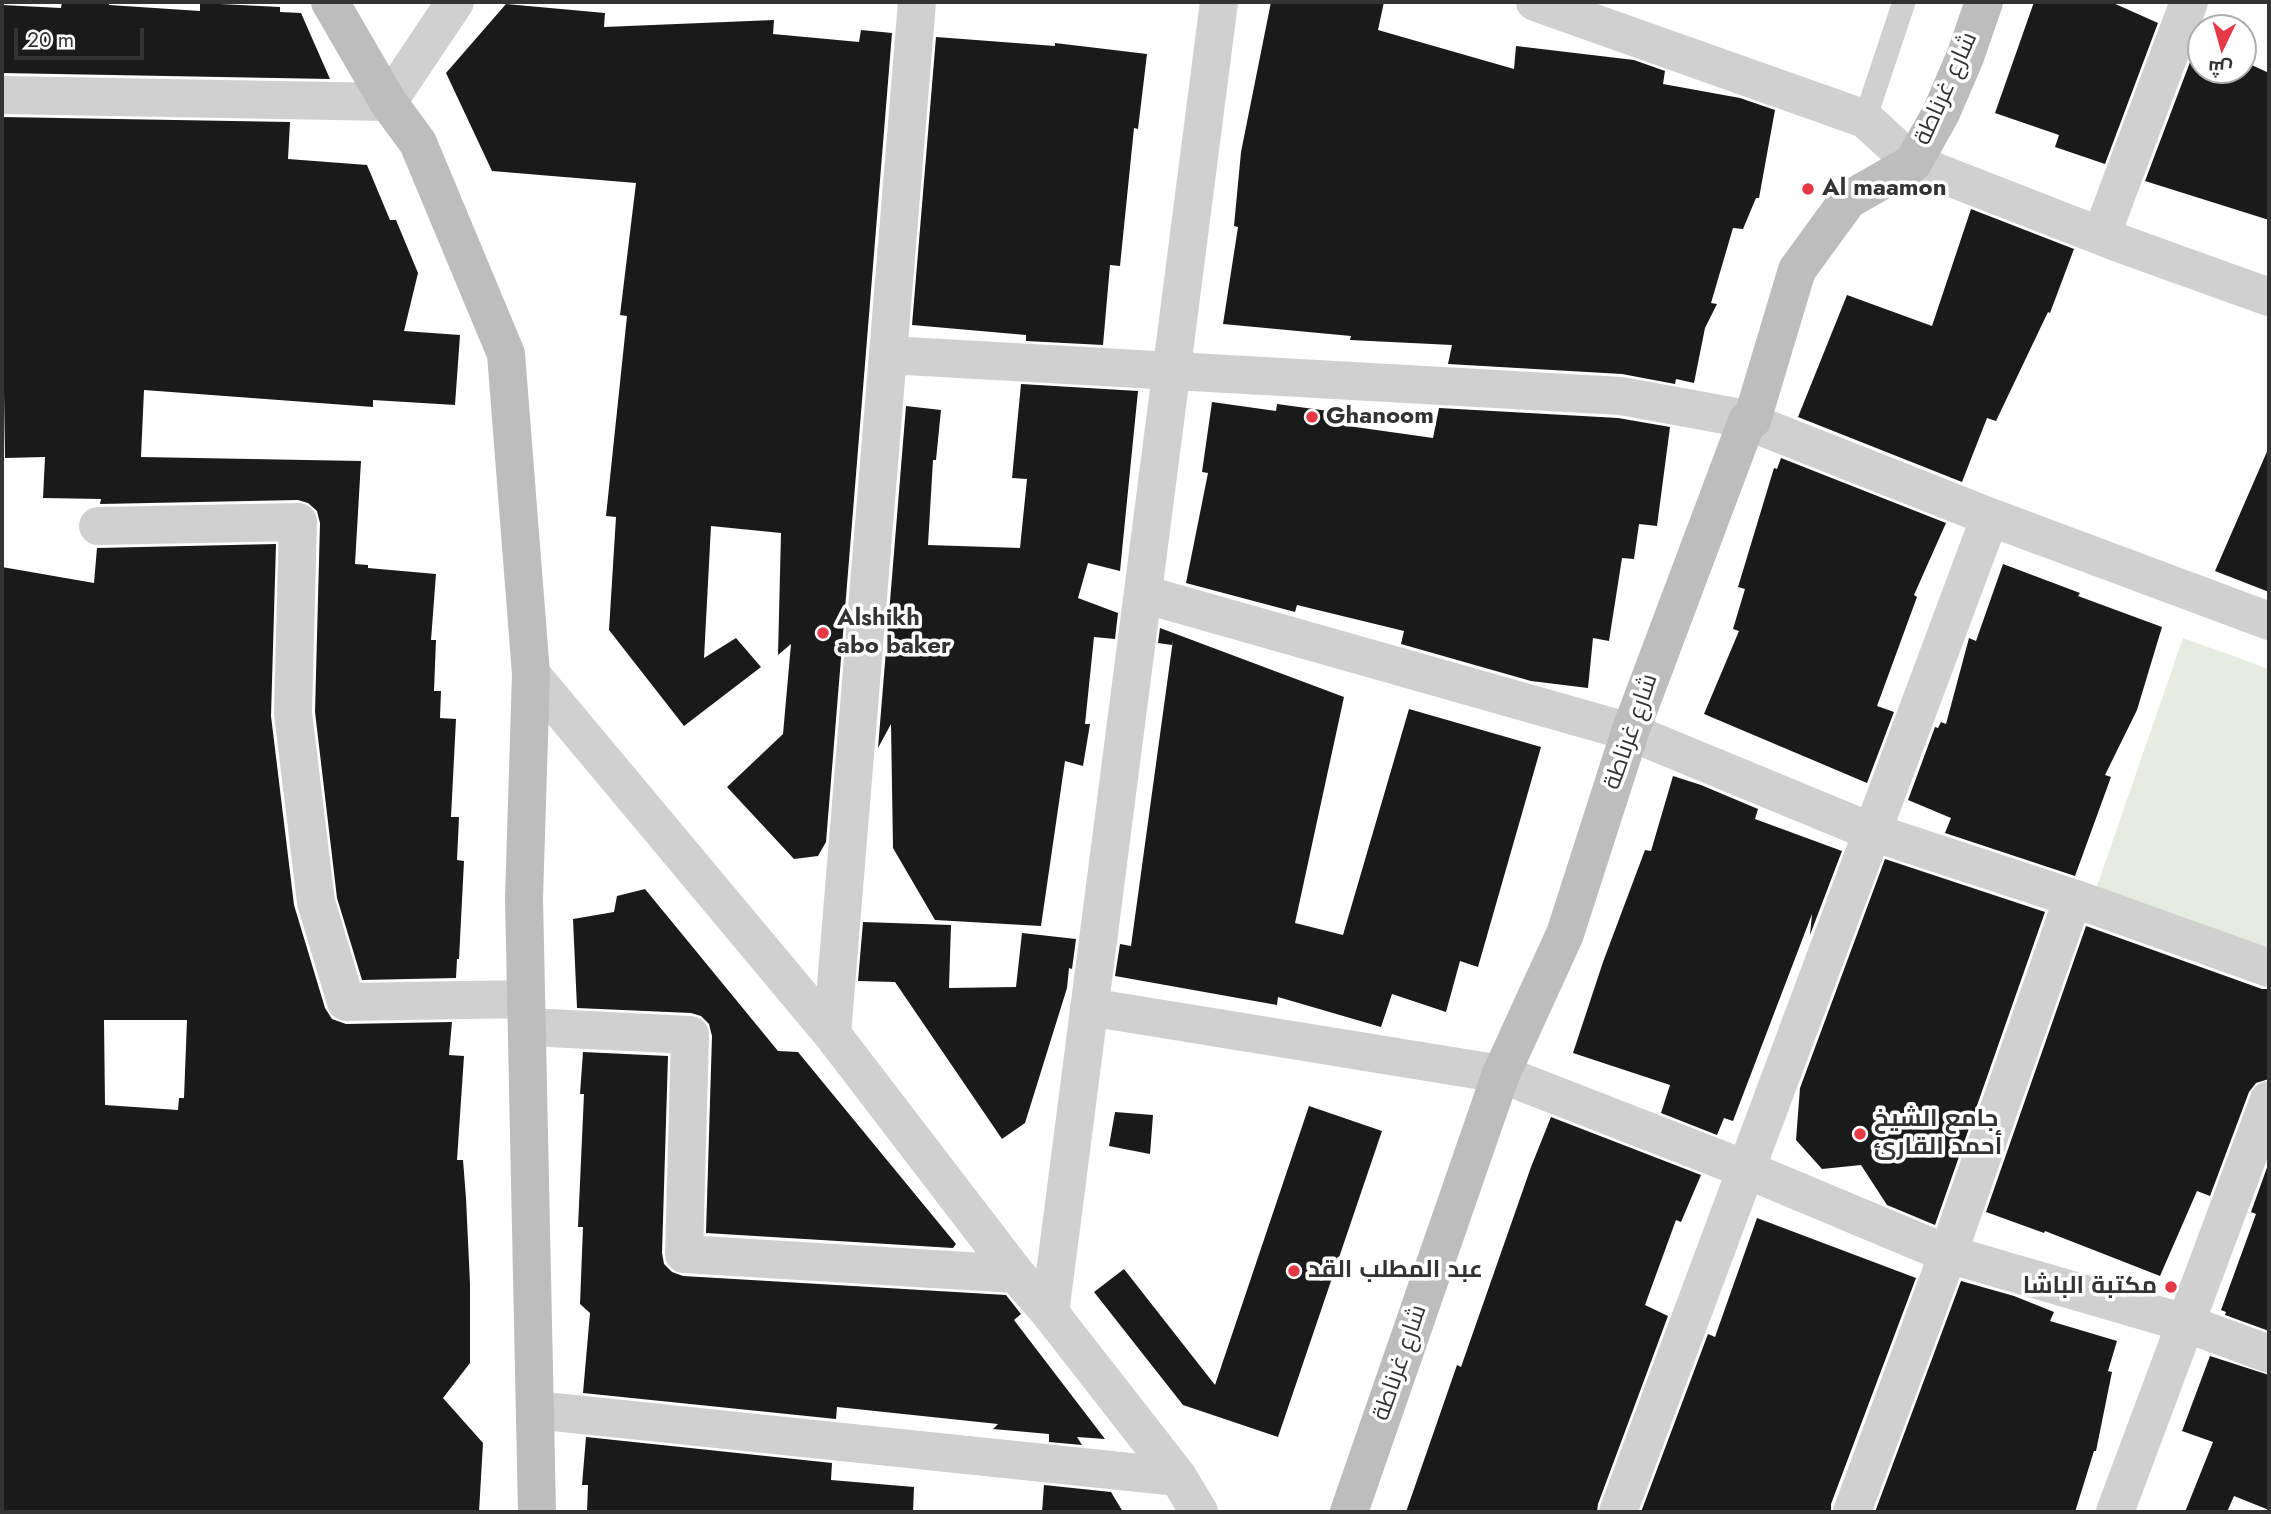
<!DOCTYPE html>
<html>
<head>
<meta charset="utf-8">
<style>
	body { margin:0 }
	#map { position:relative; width:2271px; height:1514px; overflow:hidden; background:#fff; font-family:Jost,Cairo,sans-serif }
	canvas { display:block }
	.frame { position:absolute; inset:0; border:4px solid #333; pointer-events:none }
	.north { position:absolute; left:2187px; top:14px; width:70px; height:70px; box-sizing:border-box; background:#fff; border:2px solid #adadad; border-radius:50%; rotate:185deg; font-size:19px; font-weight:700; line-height:28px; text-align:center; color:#333 }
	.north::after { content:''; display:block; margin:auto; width:24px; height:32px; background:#e63946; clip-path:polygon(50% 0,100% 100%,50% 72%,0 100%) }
	.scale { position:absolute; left:14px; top:28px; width:130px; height:32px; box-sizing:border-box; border:4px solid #333; border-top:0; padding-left:9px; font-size:21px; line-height:24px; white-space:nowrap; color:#333; -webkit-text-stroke:5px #fff; paint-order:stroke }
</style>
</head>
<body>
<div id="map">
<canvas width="2271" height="1514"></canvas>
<div class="frame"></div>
<div class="north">ش</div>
<div class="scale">20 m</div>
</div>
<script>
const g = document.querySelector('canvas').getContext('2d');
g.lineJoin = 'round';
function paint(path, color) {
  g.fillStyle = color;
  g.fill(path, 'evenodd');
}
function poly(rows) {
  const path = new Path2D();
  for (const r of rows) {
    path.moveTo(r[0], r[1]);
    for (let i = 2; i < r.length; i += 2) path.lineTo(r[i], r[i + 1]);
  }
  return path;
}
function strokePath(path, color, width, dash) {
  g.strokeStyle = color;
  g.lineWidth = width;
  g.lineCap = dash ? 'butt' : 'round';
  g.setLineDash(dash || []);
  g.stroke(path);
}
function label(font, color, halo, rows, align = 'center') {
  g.font = font + ' Jost,Cairo,sans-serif';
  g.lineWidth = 7;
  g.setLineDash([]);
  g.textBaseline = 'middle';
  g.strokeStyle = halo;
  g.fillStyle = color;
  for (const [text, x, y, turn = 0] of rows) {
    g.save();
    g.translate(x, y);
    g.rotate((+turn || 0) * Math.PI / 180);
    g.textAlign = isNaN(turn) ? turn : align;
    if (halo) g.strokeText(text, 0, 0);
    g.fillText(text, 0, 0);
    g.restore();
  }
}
const green = poly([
	[2183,638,2269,669,2269,956,2095,892]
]);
const building = poly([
	[62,2,109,2,109,5,200,11,200,3,280,7,280,12,301,13,330,79,2,73,2,5,61,8],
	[1271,2,1384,2,1378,30,1514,69,1516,46,1634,60,1665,71,1663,84,1740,98,1775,110,1759,198,1756,198,1743,229,1733,228,1711,303,1717,304,1705,328,1694,383,1676,379,1675,384,1622,374,1448,364,1452,345,1350,340,1351,336,1223,324,1238,227,1234,226,1241,152],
	[2034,2,2111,2,2158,23,2105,164,2055,147,2059,135,1995,113],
	[506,4,605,13,604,27,774,20,773,34,859,42,861,30,892,33,826,842,818,856,794,859,727,787,783,734,791,644,778,655,781,533,711,526,704,658,736,638,761,667,684,726,609,630,616,517,606,516,627,316,620,315,636,183,492,171,446,73],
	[936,37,1055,46,1055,43,1147,54,1138,129,1134,128,1120,266,1110,265,1103,345,1026,341,1026,335,912,325],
	[2198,41,2201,42,2201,70,2243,70,2243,61,2269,73,2269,220,2145,181],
	[2,117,290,122,288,159,367,165,390,220,396,220,418,273,404,331,460,335,455,405,373,400,373,407,144,390,141,457,361,461,355,564,368,565,368,568,436,574,431,640,436,640,434,691,441,691,440,718,456,719,451,817,459,817,457,860,464,861,459,959,457,959,456,978,362,980,337,898,315,712,320,523,317,511,308,503,298,500,100,504,101,499,43,498,45,457,5,458,4,392,2,391],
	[1971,209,2074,249,2050,313,2048,312,1996,421,1987,418,1962,482,1798,417,1847,295,1932,326],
	[1021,384,1138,391,1120,571,1088,563,1078,598,1118,613,1115,639,1094,637,1085,724,1090,724,1083,766,1065,761,1041,926,935,920,893,848,891,724,878,748,906,406,941,410,936,460,933,460,928,545,1020,548,1027,479,1012,478],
	[1212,402,1276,411,1277,404,1343,413,1341,425,1433,438,1439,408,1618,418,1670,427,1657,526,1639,524,1634,559,1622,558,1609,641,1593,638,1588,688,1531,681,1401,644,1404,631,1297,605,1295,612,1186,583,1208,473,1202,472],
	[2269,447,2269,592,2215,571],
	[1781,458,1946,523,1914,595,1917,597,1877,706,1894,712,1867,783,1704,714,1739,631,1733,629,1745,589,1738,587,1774,468,1777,469],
	[276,544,271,716,294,905,325,1008,332,1019,346,1024,452,1022,449,1055,464,1056,457,1160,463,1160,466,1198,470,1284,470,1363,443,1398,483,1443,479,1512,2,1512,2,567,94,583,97,548],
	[104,1020,187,1020,184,1098,179,1098,178,1110,105,1105],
	[2003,564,2080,593,2078,596,2162,627,2137,710,2105,775,2111,777,2075,876,1945,833,1951,818,1908,800,1935,727,1938,728,1941,722,1946,724,1969,638,1976,641],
	[1160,628,1344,697,1295,923,1343,935,1409,709,1541,747,1478,967,1460,961,1446,1012,1392,994,1381,1027,1278,997,1277,1005,1115,976,1120,944,1131,946,1173,640,1172,645,1158,643],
	[1673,776,1701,785,1758,809,1755,819,1842,851,1810,935,1812,914,1733,1121,1724,1118,1717,1135,1661,1113,1670,1085,1573,1053,1603,962,1645,850,1651,851],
	[1885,859,2045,912,1935,1225,1887,1205,1861,1165,1822,1169,1796,1140,1800,1088],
	[645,889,778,1051,798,1052,956,1244,953,1248,706,1233,712,1036,709,1024,701,1016,691,1013,577,1008,573,919,614,912,617,896],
	[863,922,951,925,949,988,1016,987,1022,933,1076,939,1072,969,1069,968,1067,988,1025,1123,1002,1139,895,982,858,981],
	[2086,926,2262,989,2269,989,2269,1079,2256,1083,2249,1092,2210,1196,2197,1191,2160,1276,2045,1231,2044,1233,1986,1212],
	[583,1052,668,1056,662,1253,664,1264,672,1272,683,1276,1006,1295,1021,1314,1014,1320,1105,1439,1077,1437,1082,1445,1049,1442,1049,1434,993,1429,998,1424,837,1407,836,1419,583,1393,590,1313,580,1304,583,1227,578,1227,584,1094,580,1094],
	[1309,1106,1382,1131,1278,1437,1183,1405,1094,1292,1124,1269,1215,1385],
	[1115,1112,1153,1115,1150,1154,1109,1146],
	[1551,1117,1701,1175,1681,1222,1676,1220,1645,1305,1668,1316,1598,1504,1597,1512,1406,1512,1457,1365,1461,1367,1531,1167],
	[2269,1162,2269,1331,2225,1315,2226,1312,2221,1310,2256,1214,2251,1212],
	[1757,1218,1916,1278,1831,1504,1831,1512,1641,1512,1708,1334,1715,1337],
	[1961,1281,2014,1296,2054,1312,2050,1321,2117,1341,2108,1371,2112,1372,2096,1451,2094,1451,2075,1512,1875,1512],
	[2210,1356,2269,1375,2269,1510,2234,1496,2227,1512,2185,1512,2213,1442,2182,1431],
	[586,1437,832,1463,831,1480,914,1487,913,1512,587,1512,588,1485,582,1485],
	[1044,1485,1111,1492,1123,1512,1042,1512]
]);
const service = poly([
	[1865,119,1904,2]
]);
const minor = poly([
	[1535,2,1865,119,1913,163,2116,242,2269,297],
	[2,95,388,102,455,2],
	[2101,236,2189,2],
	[888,355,1621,396,1752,420],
	[1747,421,1990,517,2269,621],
	[98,526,298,522,293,713,316,902,346,1002,526,999],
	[1143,594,1630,732,1872,832,2073,898,2269,968],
	[531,674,832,1034,1016,1274,1050,1313,1178,1477,1199,1512],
	[1089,1007,1501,1074,1745,1169,1948,1254,2185,1323,2269,1354],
	[528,1027,690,1035,684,1254,1016,1274],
	[832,1034,917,2],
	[1050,1313,1219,2],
	[535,1410,1178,1477],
	[1618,1512,1990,517],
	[1852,1512,1948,1254,2073,898],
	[2115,1512,2269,1100]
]);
const secondary = poly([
	[330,2,388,102,418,143,506,354,531,674,524,898,537,1512],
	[1349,1512,1501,1074,1565,934,1630,732,1747,421,1752,420,1797,270,1848,200,1913,163,1941,113,1965,57,1984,2]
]);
const markers = [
	[1808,189,7,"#e63946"],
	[1312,417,7,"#e63946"],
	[823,633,7,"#e63946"],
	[1860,1134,7,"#e63946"],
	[1294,1271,7,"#e63946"],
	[2171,1287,7,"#e63946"]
];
const streetNames = [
	["شارع غرناطة",1947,89,-66],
	["شارع غرناطة",1632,732,-71],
	["شارع غرناطة",1401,1363,-71]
];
const poiNames = [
	["Al maamon",1822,189],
	["Ghanoom",1326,417],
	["Alshikh",837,619],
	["abo baker",837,647],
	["جامع الشيخ",1874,1120],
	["أحمد القارئ",1874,1148],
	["عبد المطلب القد",1308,1271],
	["مكتبة الباشا",2157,1287,"right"]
];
paint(green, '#e6ecdf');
paint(building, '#1a1a1a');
strokePath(service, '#d0d0d0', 23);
strokePath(minor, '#d0d0d0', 38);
strokePath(secondary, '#bdbdbd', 38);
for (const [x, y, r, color] of markers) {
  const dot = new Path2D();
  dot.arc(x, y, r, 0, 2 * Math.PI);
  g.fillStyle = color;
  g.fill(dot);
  strokePath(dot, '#fff', 2.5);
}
label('24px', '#333', '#fff', streetNames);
label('bold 24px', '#333', '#fff', poiNames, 'left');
</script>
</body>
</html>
